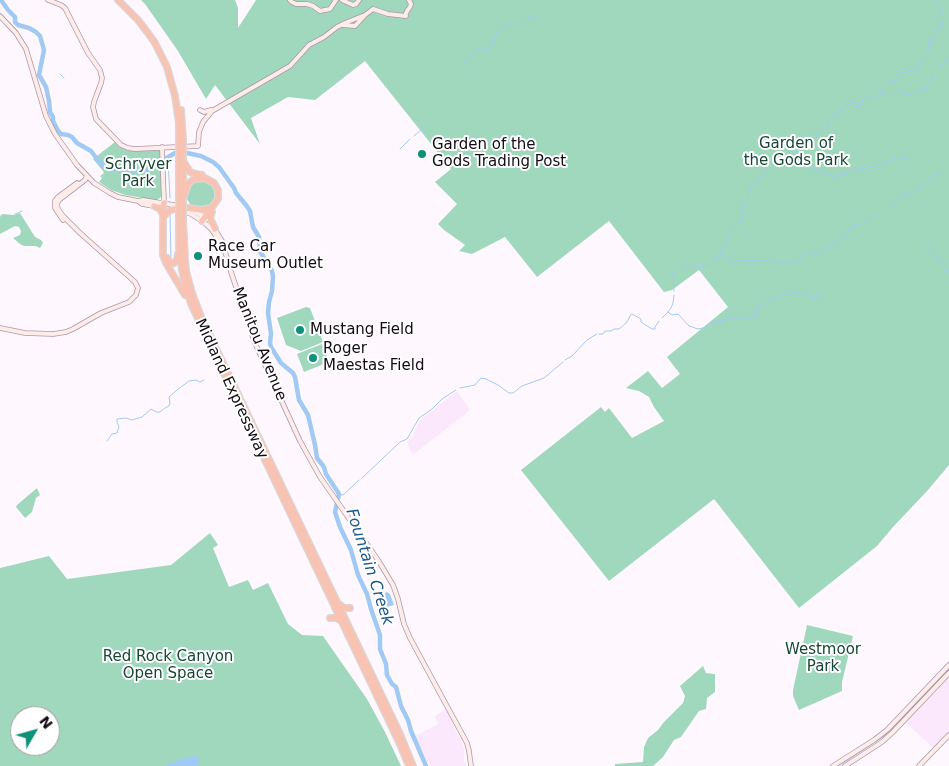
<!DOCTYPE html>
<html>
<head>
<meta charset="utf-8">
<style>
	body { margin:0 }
	#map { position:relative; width:949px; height:766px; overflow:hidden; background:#fef8fe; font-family:"DejaVu Sans",sans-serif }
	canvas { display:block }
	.north { position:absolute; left:10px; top:706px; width:50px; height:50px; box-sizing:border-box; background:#fff; border:1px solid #a19da1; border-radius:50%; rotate:52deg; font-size:14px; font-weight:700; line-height:20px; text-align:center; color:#130b14 }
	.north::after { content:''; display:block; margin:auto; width:18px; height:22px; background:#0c917a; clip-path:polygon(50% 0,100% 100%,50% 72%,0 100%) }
</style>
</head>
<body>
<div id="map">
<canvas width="949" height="766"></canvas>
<div class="north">N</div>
</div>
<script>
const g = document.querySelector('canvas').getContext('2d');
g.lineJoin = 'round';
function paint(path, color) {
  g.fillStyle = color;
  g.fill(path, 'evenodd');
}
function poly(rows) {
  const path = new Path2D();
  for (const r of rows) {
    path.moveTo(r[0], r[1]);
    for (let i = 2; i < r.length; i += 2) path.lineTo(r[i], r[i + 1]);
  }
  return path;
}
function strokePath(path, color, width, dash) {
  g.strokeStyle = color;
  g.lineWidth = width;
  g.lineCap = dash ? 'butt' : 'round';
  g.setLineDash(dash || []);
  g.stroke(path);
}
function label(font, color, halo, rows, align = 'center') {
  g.font = font + ' "DejaVu Sans",sans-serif';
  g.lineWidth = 4;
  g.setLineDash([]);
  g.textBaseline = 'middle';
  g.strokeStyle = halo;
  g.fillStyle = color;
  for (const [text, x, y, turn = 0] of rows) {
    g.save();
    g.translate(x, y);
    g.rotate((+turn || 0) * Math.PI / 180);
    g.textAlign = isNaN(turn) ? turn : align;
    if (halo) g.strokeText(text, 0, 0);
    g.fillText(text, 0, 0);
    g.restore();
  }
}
const built = poly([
	[457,391,469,408,469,411,414,454,411,453,407,442,413,436,419,421],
	[949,676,949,732,933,748,905,722],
	[446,709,464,748,464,761,466,762,466,766,430,766,415,736,438,724,435,716]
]);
const green = poly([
	[141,0,235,0,238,8,238,28,256,0,949,0,949,465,928,490,893,527,877,546,799,608,714,499,609,581,521,470,601,407,605,412,609,408,632,438,664,421,654,407,649,397,639,391,626,388,648,371,662,388,680,374,667,357,728,307,699,270,672,290,664,292,609,221,537,277,505,237,472,254,459,251,465,245,444,230,438,224,457,204,435,182,451,169,365,61,315,100,288,97,251,118,260,144,215,85,206,99,178,51,145,4],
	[115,142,119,147,129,151,156,149,160,151,162,195,160,198,156,200,125,195,111,190,99,182,102,178,100,176,104,173,103,171,93,159],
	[201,178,214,186,217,195,213,204,205,209,191,206,186,197,191,182],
	[20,213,35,237,41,240,43,243,40,248,36,246,24,246,20,244,13,238,20,235,21,231,19,227,15,226,0,234,0,217,1,215,3,214,13,215],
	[306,307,310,308,323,342,301,351,286,345,277,318],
	[322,344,329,362,304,372,297,354],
	[37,488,40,495,36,498,32,512,25,518,16,507,17,505],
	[210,533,218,545,213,548,229,587,248,580,253,590,268,583,288,624,302,635,323,636,367,699,385,732,401,766,0,766,0,568,49,556,67,579,171,565],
	[20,716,50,716,50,746,20,746],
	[807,625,853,636,842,682,842,691,799,710,793,696,793,690],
	[703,666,706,673,715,674,715,692,707,698,706,709,699,711,681,737,674,740,663,757,653,766,615,766,615,764,643,762,644,747,648,738,658,730,664,722,683,703,685,696,680,686]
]);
const water = poly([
	[387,592,390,594,394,605,379,609,376,601,380,596],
	[194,756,196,756,199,759,199,762,196,766,165,766,181,759]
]);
const stream = poly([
	[465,65,472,52,474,52,480,47,486,49,489,44,491,46,494,45,495,38,502,27,508,25,515,25,517,23,521,25,530,17,535,17],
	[938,68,949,59],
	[933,73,935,71],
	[60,74,64,78],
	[898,75,900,73,906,72,911,70,915,70,920,65,919,61,923,59,923,57,930,49,928,45,931,42,930,39,935,38,936,31,940,29,940,27,943,24,941,22,942,17,940,15,941,11,933,0],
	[929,83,933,75],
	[886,84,889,82,889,79,895,81,897,81,898,77],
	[880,94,883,88],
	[414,136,428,124],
	[400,149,410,139],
	[169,156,168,159,170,198],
	[777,163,783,157,791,156,795,152,809,136,816,135,821,133,828,125,828,122,833,116,840,113,841,109,848,105,850,102,854,102,857,107,860,106,860,103,865,98,874,97,881,94,893,93,897,89,901,92,914,96,919,89,928,88],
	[125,175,130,170],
	[748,192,752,184,776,163,799,159,806,162,810,167,818,171,837,178,839,175,848,174,851,171,860,168,867,169,870,166,873,167,876,165,880,165,898,157,911,160],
	[890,205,896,202,901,194,911,194,936,174,942,174,949,167],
	[15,214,22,211],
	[170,214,171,260],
	[864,222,878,214,884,208],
	[924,245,927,243,929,246,930,251,935,257,940,260,948,270,949,273],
	[721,254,733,261,745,261,752,260,759,261,768,259,778,263,795,263,798,262,802,256,807,254,812,253,814,251,818,253,823,249,829,248,843,238,843,235,845,233,845,230,852,228,857,224,858,225,862,222],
	[674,291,673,274,675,272,682,267,688,265,698,267,711,265,721,254,729,233,742,219,742,216,745,215,741,208,743,204,748,201,747,196,748,193],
	[668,312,672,315,678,314,689,326,698,329,707,327,716,320,725,321,728,316,734,319,737,318,749,318,757,316,756,310,770,299,794,292,812,296,816,300,818,297,823,297],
	[662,318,667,313,671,308,673,303,674,295],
	[599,334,603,334,605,331,611,331,614,329,619,329,627,322,630,316,632,314,641,319,641,322,652,329,655,329,655,327,659,321],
	[565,360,572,356,587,340,597,334],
	[460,388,475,385,481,378,486,379,498,385,509,393,513,393,522,386,544,378,563,362],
	[107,441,112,434,117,433,119,427,117,422,117,419,126,418,132,420,142,417,151,409,156,412,160,412,165,408,169,406,170,403,169,397,177,390,189,381,196,380,200,382,204,380],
	[362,478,400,442,407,439,419,418,432,409,442,399,456,390],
	[339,495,343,495,359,480],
	[839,766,887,734,949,669]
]);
const river = poly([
	[1,0,8,10,15,17,15,22,18,25,29,28,36,32,40,36,44,50,39,75,46,87,49,101,50,112,53,117,53,121,58,131,61,134,68,135,72,137,77,143,91,151,100,163,106,168,112,169,143,171,150,168,175,153,187,153,201,156,213,162,219,167,234,188,236,193,246,205,250,211,253,227,259,237,260,252,265,259,272,271,273,277,272,291,269,302,268,313,271,334,270,343,271,347,281,363,293,373,295,377,299,400,308,415,315,445,317,458,324,467,326,474,339,494,335,512,340,527,351,550,358,575,367,594,371,609,380,635,380,649,386,664,387,675,392,684,396,687,401,706,408,720,411,731,426,766]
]);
const secondary = poly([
	[48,0,61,5,65,8,88,53,100,70,102,78,101,83,94,102,93,107,96,119,121,145,128,148,135,149,198,146,199,132,203,122,212,111,290,66,309,45,324,37,337,27,345,23,365,15],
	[290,0,292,2,296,4,307,4,313,6,320,11,330,9,336,0],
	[342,0,353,5,356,4,359,0],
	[0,16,16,33,26,49,46,116,55,134,77,165,94,183,110,193,118,197,138,201,142,204,155,206],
	[405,16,407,11,410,7,411,4,409,0],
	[343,25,355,26,365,15,373,9,388,14,406,16],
	[200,110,204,112,211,110],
	[162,147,164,203],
	[138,201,143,200,180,206],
	[182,211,191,214,205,223,212,230,221,244],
	[194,211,207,219],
	[63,220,55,208,55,201,58,197,77,183],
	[214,228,222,241,231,272,255,343,300,441,320,477,378,560,393,585,398,599,404,624,410,638,467,743,469,751,471,766],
	[0,328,25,333,53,334,66,332,73,329,101,313,129,302,136,295,138,288,135,282,80,233,63,216,58,209,57,204,59,200,85,180,87,176],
	[833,766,874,740,887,730,949,665],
	[845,766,882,742,893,732,949,673],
	[919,766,949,735]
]);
const highway = poly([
	[118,0,138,20,148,33,155,43,167,67,175,96,179,123,179,140],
	[181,110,183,140],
	[179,161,179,198],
	[183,161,190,172,196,174,202,175],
	[183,164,183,192],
	[183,199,188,184,194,179,205,178,214,183,218,190,218,199,202,221],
	[164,203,163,207,163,255,166,263,185,295],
	[154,206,160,209,163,215],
	[188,208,202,210,210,208],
	[212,212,210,218,215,229],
	[165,215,169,211,174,209],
	[179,218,179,247,182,270,186,289,192,306,399,742,409,766],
	[183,219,185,259,186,271,192,293,201,317,400,734,413,766],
	[167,258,169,262,174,263,177,260,178,254],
	[339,604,344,608,350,608],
	[330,618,337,618,341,621]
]);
const highwayBridge = poly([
	[179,161,179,140],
	[183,161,183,140],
	[183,199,183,219],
	[179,218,179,198]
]);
const markers = [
	[422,154,5,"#0c917a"],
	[198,256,5,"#0c917a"],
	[300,330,5,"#0c917a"],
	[313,358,5,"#0c917a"]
];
const parkNames = [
	["Garden of",796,144],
	["the Gods Park",796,161],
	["Schryver",138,165],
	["Park",138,182],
	["Westmoor",823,650],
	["Park",823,667],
	["Red Rock Canyon",168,657],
	["Open Space",168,674]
];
const poiNames = [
	["Garden of the",432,145],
	["Gods Trading Post",432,162],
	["Race Car",208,247],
	["Museum Outlet",208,264],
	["Mustang Field",310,330],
	["Roger",323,349],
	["Maestas Field",323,366]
];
const streetNames = [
	["Manitou Avenue",259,344,68],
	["Midland Expressway",231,389,65]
];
const waterNames = [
	["Fountain Creek",369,567,72]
];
paint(built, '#fbe8fc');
paint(green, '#a0d8be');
paint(water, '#a0caf4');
strokePath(stream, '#a0caf4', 1);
strokePath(river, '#a0caf4', 4.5);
strokePath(secondary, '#ad95ad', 5.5);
strokePath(highway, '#d9d8d9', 8);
strokePath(secondary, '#fdede8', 4);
strokePath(highway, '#f9c3b4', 5.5);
strokePath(highwayBridge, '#d9d8d9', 8, []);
strokePath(highwayBridge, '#f9c3b4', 5.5);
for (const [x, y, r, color] of markers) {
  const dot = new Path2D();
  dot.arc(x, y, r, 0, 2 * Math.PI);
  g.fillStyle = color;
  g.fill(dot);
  strokePath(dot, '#fff', 2);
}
label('15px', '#154633', '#fff', parkNames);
label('15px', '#130b14', '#fff', poiNames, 'left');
label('15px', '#130b14', '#fff', streetNames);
label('italic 16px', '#1b588b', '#fff', waterNames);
</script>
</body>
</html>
